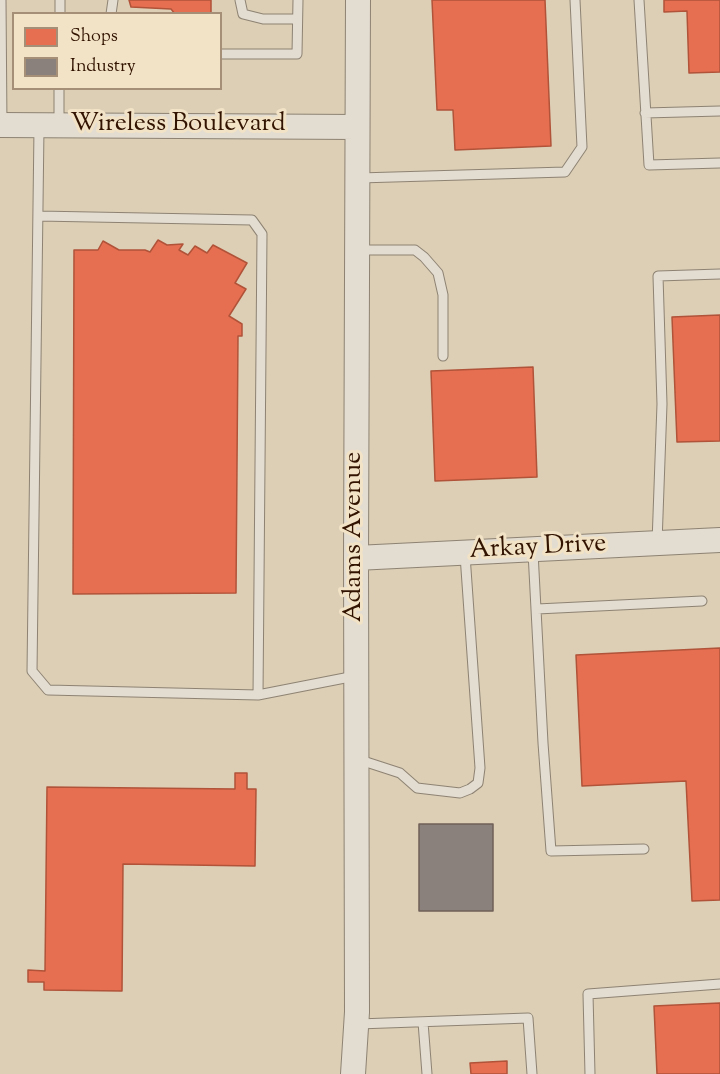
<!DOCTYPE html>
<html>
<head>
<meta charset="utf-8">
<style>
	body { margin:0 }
	#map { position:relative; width:720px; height:1074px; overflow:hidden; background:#dccfb6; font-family:"Sorts Mill Goudy",serif }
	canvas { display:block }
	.legend { position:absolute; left:12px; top:12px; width:210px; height:78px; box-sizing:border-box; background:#f2e3c6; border:2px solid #a59077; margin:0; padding:8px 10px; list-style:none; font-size:18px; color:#311300 }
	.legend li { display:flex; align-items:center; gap:12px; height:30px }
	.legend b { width:30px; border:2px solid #a59077 }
</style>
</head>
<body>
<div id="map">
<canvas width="720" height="1074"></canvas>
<ul class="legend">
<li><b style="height:16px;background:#e76f51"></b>Shops</li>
<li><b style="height:16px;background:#8a817c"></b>Industry</li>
</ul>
</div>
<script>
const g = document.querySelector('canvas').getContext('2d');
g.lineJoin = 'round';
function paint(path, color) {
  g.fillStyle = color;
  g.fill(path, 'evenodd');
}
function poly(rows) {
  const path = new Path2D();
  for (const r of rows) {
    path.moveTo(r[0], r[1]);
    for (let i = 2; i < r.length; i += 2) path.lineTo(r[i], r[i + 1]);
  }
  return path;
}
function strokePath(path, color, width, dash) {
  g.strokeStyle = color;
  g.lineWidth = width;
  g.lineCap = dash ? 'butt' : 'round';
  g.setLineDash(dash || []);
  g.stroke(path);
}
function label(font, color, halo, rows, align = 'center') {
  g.font = font + ' "Sorts Mill Goudy",serif';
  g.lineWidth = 6;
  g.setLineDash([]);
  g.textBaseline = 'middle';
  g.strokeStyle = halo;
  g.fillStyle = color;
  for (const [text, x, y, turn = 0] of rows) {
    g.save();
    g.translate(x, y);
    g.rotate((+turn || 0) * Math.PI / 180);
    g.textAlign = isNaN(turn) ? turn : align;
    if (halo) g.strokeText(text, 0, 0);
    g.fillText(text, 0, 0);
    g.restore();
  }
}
const shops = poly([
	[129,0,211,0,211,14,175,14,171,9,131,7,129,0],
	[432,0,545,0,551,146,455,150,453,110,437,110,432,0],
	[664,0,720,0,720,72,689,73,687,11,664,12,664,0],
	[158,240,167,245,183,244,179,250,188,255,195,246,207,253,213,245,247,263,235,283,246,289,229,316,242,324,242,336,238,336,236,593,73,594,74,250,98,250,103,241,119,250,145,250,150,252,158,240],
	[720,315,720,441,677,442,672,317,720,315],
	[533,367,537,477,435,481,431,371,533,367],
	[720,648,720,900,692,901,686,781,582,786,576,655,720,648],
	[235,773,247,773,247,789,256,789,255,866,123,864,122,991,44,990,44,982,28,982,28,970,45,971,47,787,235,789,235,773],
	[720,1003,720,1074,657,1074,654,1006,720,1003],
	[507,1061,507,1074,471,1074,470,1063,507,1061]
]);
const industry = poly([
	[419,824,493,824,493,911,419,911,419,824]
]);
const service = poly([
	[1,0,2,125],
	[240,0,243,14,263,19,297,19],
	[639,0,649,165,720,163],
	[60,14,60,0],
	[111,14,113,0],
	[220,54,297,54,298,0],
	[645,113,720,111],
	[59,125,59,88],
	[39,128,32,671,48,690,258,695,355,676],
	[359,178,565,172,582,147,575,0],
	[38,216,252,220,262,234,258,695],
	[359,250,415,250,424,257,438,273,443,295,443,356],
	[657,543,662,404,658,276,720,274],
	[533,552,543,743,551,851,644,849],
	[537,609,702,601],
	[357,759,400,773,417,788,460,793,470,789,478,783,480,768,465,555],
	[423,1022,427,1074],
	[358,1024,528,1018,532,1074],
	[590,1074,588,994,720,984]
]);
const tertiary = poly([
	[0,125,357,127],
	[356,558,720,540],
	[353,1074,357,1012,356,558,358,0]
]);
const streetNames = [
	["Wireless Boulevard",178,126],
	["Adams Avenue",356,537,-90],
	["Arkay Drive",538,549,-3]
];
paint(shops, '#e76f51');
strokePath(shops, '#b05339', 1.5);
paint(industry, '#8a817c');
strokePath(industry, '#6f6057', 1.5);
strokePath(service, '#8e8373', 11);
strokePath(tertiary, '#8e8373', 26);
strokePath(service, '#e3dcd0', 9);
strokePath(tertiary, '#e3dcd0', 24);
label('26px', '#311300', '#f2e3c6', streetNames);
</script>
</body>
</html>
